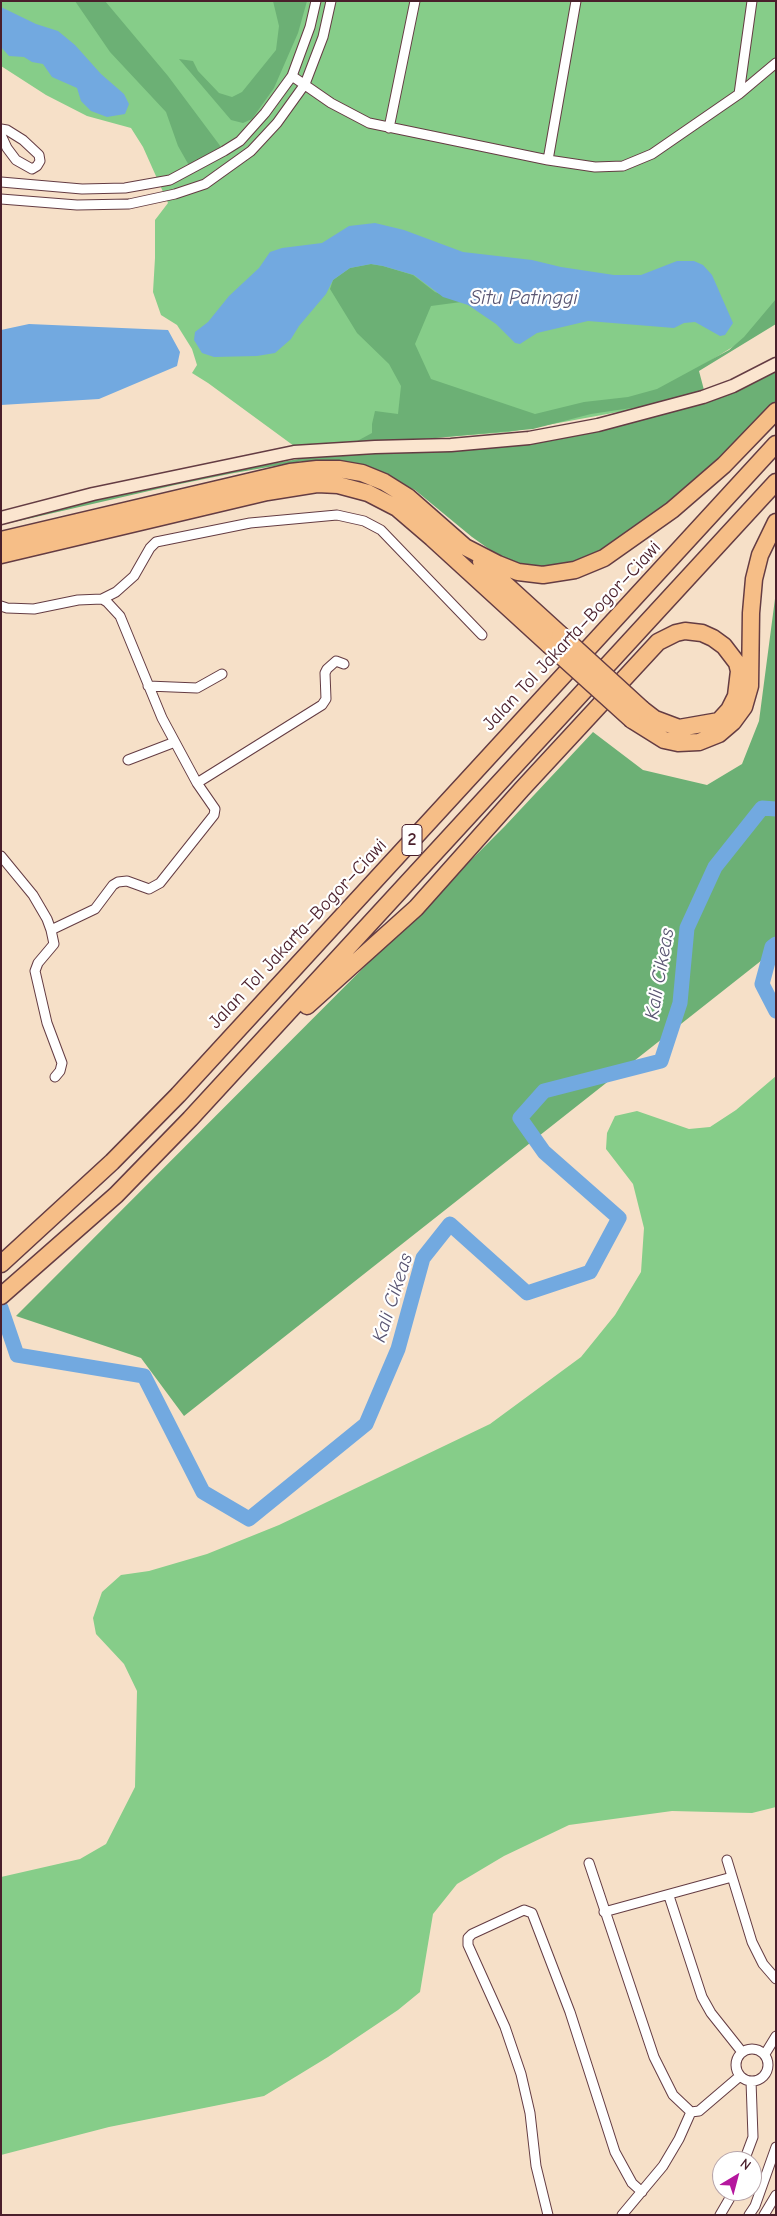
<!DOCTYPE html>
<html>
<head>
<meta charset="utf-8">
<style>
	body { margin:0 }
	#map { position:relative; width:777px; height:2216px; overflow:hidden; background:#f6e0c8; font-family:"Comic Neue",sans-serif }
	canvas { display:block }
	.frame { position:absolute; inset:0; border:2px solid #4a1f2b; pointer-events:none }
	.north { position:absolute; left:712px; top:2151px; width:50px; height:50px; box-sizing:border-box; background:#fff; border:1px solid #b7a5aa; border-radius:50%; rotate:37deg; font-size:14px; font-weight:700; line-height:20px; text-align:center; color:#4a1f2b }
	.north::after { content:''; display:block; margin:auto; width:18px; height:22px; background:#b5179e; clip-path:polygon(50% 0,100% 100%,50% 72%,0 100%) }
</style>
</head>
<body>
<div id="map">
<canvas width="777" height="2216"></canvas>
<div class="frame"></div>
<div class="north">N</div>
</div>
<script>
const g = document.querySelector('canvas').getContext('2d');
g.lineJoin = 'round';
function paint(path, color) {
  g.fillStyle = color;
  g.fill(path, 'evenodd');
}
function poly(rows) {
  const path = new Path2D();
  for (const r of rows) {
    if (r.length === 3) {
      path.moveTo(r[0] + r[2], r[1]);
      path.arc(r[0], r[1], r[2], 0, 2 * Math.PI);
      continue;
    }
    path.moveTo(r[0], r[1]);
    for (let i = 2; i < r.length; i += 2) path.lineTo(r[i], r[i + 1]);
  }
  return path;
}
function strokePath(path, color, width, dash) {
  g.strokeStyle = color;
  g.lineWidth = width;
  g.lineCap = dash ? 'butt' : 'round';
  g.setLineDash(dash || []);
  g.stroke(path);
}
function label(font, color, halo, rows, align = 'center') {
  g.font = font + ' "Comic Neue",sans-serif';
  g.lineWidth = 4.5;
  g.setLineDash([]);
  g.textBaseline = 'middle';
  g.strokeStyle = halo;
  g.fillStyle = color;
  for (const [text, x, y, turn = 0] of rows) {
    g.save();
    g.translate(x, y);
    g.rotate((+turn || 0) * Math.PI / 180);
    g.textAlign = isNaN(turn) ? turn : align;
    if (halo) g.strokeText(text, 0, 0);
    g.fillText(text, 0, 0);
    g.restore();
  }
}
const green = poly([
	[1,1,776,1,776,320,689,374,698,392,662,404,509,432,369,443,294,446,208,383,192,373,197,365,192,349,177,325,161,315,153,292,155,258,155,220,168,203,143,147,131,128,87,116,46,95,1,66],
	[776,1076,776,1807,752,1813,672,1811,569,1825,504,1856,457,1884,433,1914,420,1992,398,2010,328,2057,264,2096,109,2127,1,2155,1,1877,80,1859,106,1844,135,1787,137,1691,124,1664,96,1634,93,1618,102,1592,121,1575,149,1571,207,1554,279,1525,490,1424,581,1357,615,1315,641,1272,644,1228,633,1184,606,1149,607,1133,615,1116,637,1111,689,1129,710,1127,736,1110]
]);
const forest = poly([
	[75,1,105,1,168,76,224,151,191,169,178,146,166,112,110,52],
	[273,1,307,1,298,33,274,88,252,119,243,123,231,120,179,59,193,61,198,71,219,93,232,97,242,92,276,50,279,26],
	[371,264,383,266,413,275,435,292,461,302,431,306,415,344,431,379,535,414,584,402,628,397,657,389,729,350,744,337,776,299,776,324,699,371,704,390,658,404,591,414,533,429,348,446,372,433,372,424,375,411,398,414,401,386,389,364,357,333,330,289,333,280,350,268],
	[776,369,776,406,701,484,599,556,554,570,506,561,472,537,415,490,354,463,303,461,234,473,175,485,1,525,1,523,175,481,304,458,343,453,537,441],
	[776,591,776,949,184,1416,141,1358,16,1316,505,826,593,732,643,770,707,785,742,764,759,721]
]);
const water = poly([
	[1,7,36,24,58,31,75,45,101,74,124,94,129,104,125,114,107,117,91,111,81,101,77,88,52,77,43,64,32,62,24,57,9,56,1,47],
	[375,223,404,230,463,252,532,260,561,267,614,275,641,275,677,261,694,261,703,265,712,275,733,323,725,335,720,336,695,322,684,323,674,328,588,321,537,333,520,344,515,343,496,324,468,305,443,297,414,275,383,266,371,264,350,268,333,280,326,294,299,326,291,339,275,353,257,356,214,357,202,353,194,340,195,332,208,322,229,296,259,268,270,252,282,248,322,243,349,226],
	[29,324,168,330,180,352,177,366,99,399,1,405,1,330]
]);
const river = poly([
	[776,944,772,947,762,984,776,1011],
	[1,1308,17,1355,144,1376,203,1492,249,1519,366,1424,398,1349,423,1258,450,1224,527,1293,590,1272,619,1218,544,1152,520,1118,544,1091,661,1061,680,1003,687,928,715,867,762,808,776,809]
]);
const minor = poly([
	[292,76,331,103,369,123,548,160,595,167,623,166,652,154,739,94,776,63],
	[739,94,752,1],
	[389,128,415,1],
	[1,129,7,130,23,140,39,155,40,161,37,166,32,169,16,160,7,148,1,135],
	[548,160,576,1],
	[1,182,82,189,125,188,170,180,224,151,240,141,265,113,292,76,310,27,316,1],
	[1,199,77,205,129,204,175,194,205,184,251,151,277,123,305,84,323,37,331,1],
	[102,599,116,592,134,576,150,548,156,542,250,523,337,515,364,521,381,530,482,635],
	[1,606,7,608,34,609,78,600,102,599,107,602,120,616,162,718,197,783,215,809,214,815,160,883,149,889,127,881,118,882,113,885,95,909,51,930,54,944,38,963,35,971,47,1023,62,1063,60,1071,55,1077],
	[148,686,197,688,222,674],
	[128,760,175,742],
	[197,783,322,705,326,699,325,673,327,669,336,661,344,664],
	[1,856,33,895,47,919,51,930],
	[727,1860,752,1942,763,1964,776,1979],
	[589,1863,654,2057,673,2095,691,2112,699,2111,740,2076],
	[669,1896,702,1997,711,2013,742,2052],
	[604,1912,732,1877],
	[752,2065,16],
	[765,2054,776,2036],
	[744,2161,753,2137,751,2081],
	[548,2215,536,2166,530,2113,521,2074,505,2027,468,1945,468,1938,472,1934,524,1910,532,1913,570,2012,615,2152,632,2183,642,2192],
	[622,2215,663,2166,679,2139,691,2112],
	[720,2215,734,2191],
	[749,2215,755,2206,776,2147],
	[764,2215,776,2195]
]);
const secondary = poly([
	[1,518,93,494,294,452,375,447,451,445,529,438,598,425,703,397,733,386,776,364]
]);
const motorway = poly([
	[1,540,290,472,317,469,339,469,362,473,384,482,408,497,465,547,498,564,518,572,543,575,575,570,604,558,672,510,724,465,776,411],
	[1,555,267,492,317,484,338,485,368,493,397,508,432,538,549,645],
	[481,562,560,634],
	[632,720,664,740,678,743,699,742,719,734,733,722,744,707,750,686,751,613,754,579,760,555,776,522],
	[307,1006,416,908,522,789,658,642,676,633,685,631,702,633,713,638,724,646,737,663,739,671,736,696,729,710,719,721,679,728,655,719,642,709],
	[1,1264,112,1162,178,1095,776,444],
	[1,1296,116,1195,190,1119,776,482]
]);
const motorwayBridge = poly([
	[560,634,642,709],
	[549,645,632,720]
]);
const shields = [
	[412,840,20]
];
const shieldNames = [
	["2",412,840]
];
const streetNames = [
	["Jalan Tol Jakarta–Bogor–Ciawi",572,636,-47],
	["Jalan Tol Jakarta–Bogor–Ciawi",298,934,-47]
];
const waterNames = [
	["Situ Patinggi",524,298],
	["Kali Cikeas",660,974,-80],
	["Kali Cikeas",393,1298,-72]
];
paint(green, '#86cd89');
paint(forest, '#6cb075');
paint(water, '#72a9e0');
strokePath(river, '#72a9e0', 15);
strokePath(minor, '#643c43', 11);
strokePath(secondary, '#643c43', 15);
strokePath(motorway, '#643c43', 19);
strokePath(minor, '#fff', 9);
strokePath(secondary, '#fbe5cf', 12);
strokePath(motorway, '#f6be87', 16);
strokePath(motorwayBridge, '#643c43', 19, []);
strokePath(motorwayBridge, '#f6be87', 16);
for (const [x, y, w] of shields) {
  const box = new Path2D();
  box.roundRect(x - w / 2, y - 15.5, w, 31, 4);
  g.fillStyle = '#fff';
  g.fill(box);
  strokePath(box, '#4a1f2b', 1);
}
label('bold 18px', '#4a1f2b', null, shieldNames);
label('19px', '#4a1f2b', '#fff', streetNames);
label('italic 20px', '#5a5673', '#fff', waterNames);
</script>
</body>
</html>
